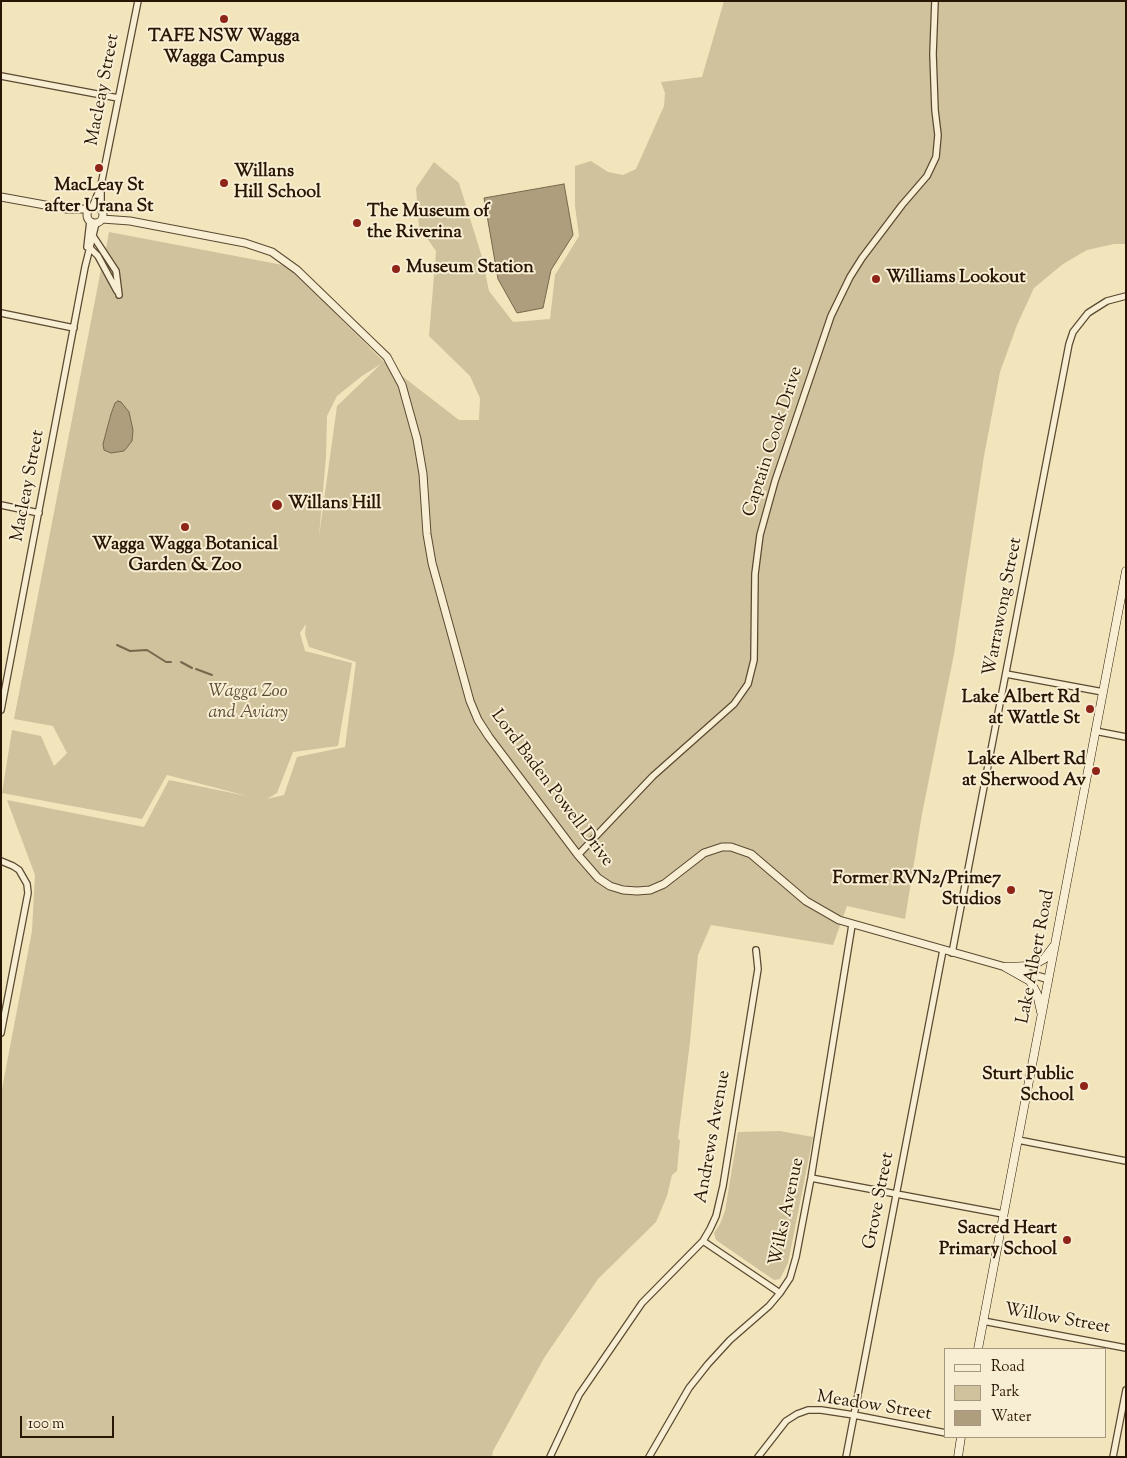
<!DOCTYPE html>
<html>
<head>
<meta charset="utf-8">
<style>
	body { margin:0 }
	#map { position:relative; width:1127px; height:1458px; overflow:hidden; background:#f2e5bb; font-family:"Sorts Mill Goudy",serif }
	canvas { display:block }
	.frame { position:absolute; inset:0; border:2px solid #291504; pointer-events:none }
	.legend { position:absolute; left:944px; top:1348px; width:162px; height:90px; box-sizing:border-box; background:#f7eed3; border:1px solid #a59780; margin:0; padding:6px 9px; list-style:none; font-size:15px; color:#291504 }
	.legend li { display:flex; align-items:center; gap:10px; height:25px }
	.legend b { width:25px; border:1px solid #a59780 }
	.scale { position:absolute; left:20px; top:1416px; width:94px; height:22px; box-sizing:border-box; border:2px solid #291504; border-top:0; padding-left:6px; font-size:15px; line-height:18px; white-space:nowrap; color:#291504; -webkit-text-stroke:4px #f7eed3; paint-order:stroke }
</style>
</head>
<body>
<div id="map">
<canvas width="1127" height="1458"></canvas>
<div class="frame"></div>
<ul class="legend">
<li><b style="height:6px;background:#f7eed3"></b>Road</li>
<li><b style="height:14px;background:#d0c29c"></b>Park</li>
<li><b style="height:14px;background:#ae9e7d"></b>Water</li>
</ul>
<div class="scale">100 m</div>
</div>
<script>
const g = document.querySelector('canvas').getContext('2d');
g.lineJoin = 'round';
function paint(path, color) {
  g.fillStyle = color;
  g.fill(path, 'evenodd');
}
function poly(rows) {
  const path = new Path2D();
  for (const r of rows) {
    if (r.length === 3) {
      path.moveTo(r[0] + r[2], r[1]);
      path.arc(r[0], r[1], r[2], 0, 2 * Math.PI);
      continue;
    }
    path.moveTo(r[0], r[1]);
    for (let i = 2; i < r.length; i += 2) path.lineTo(r[i], r[i + 1]);
  }
  return path;
}
function strokePath(path, color, width, dash) {
  g.strokeStyle = color;
  g.lineWidth = width;
  g.lineCap = dash ? 'butt' : 'round';
  g.setLineDash(dash || []);
  g.stroke(path);
}
function label(font, color, halo, rows, align = 'center') {
  g.font = font + ' "Sorts Mill Goudy",serif';
  g.lineWidth = 4;
  g.setLineDash([]);
  g.textBaseline = 'middle';
  g.strokeStyle = halo;
  g.fillStyle = color;
  for (const [text, x, y, turn = 0] of rows) {
    g.save();
    g.translate(x, y);
    g.rotate((+turn || 0) * Math.PI / 180);
    g.textAlign = isNaN(turn) ? turn : align;
    if (halo) g.strokeText(text, 0, 0);
    g.fillText(text, 0, 0);
    g.restore();
  }
}
const green = poly([
	[724,1,1126,1,1126,244,1114,244,1087,250,1063,264,1034,288,1017,325,1000,372,984,456,954,654,922,814,905,919,847,906,833,945,711,925,698,955,690,1042,678,1139,680,1140,677,1171,672,1175,667,1196,656,1222,598,1279,544,1358,493,1451,492,1457,1,1457,1,1094,32,931,35,875,7,800,144,827,169,780,247,796,167,775,142,819,2,793,12,730,41,736,54,766,67,753,53,726,14,719,103,259,109,268,113,267,105,254,109,232,288,266,384,362,459,420,479,420,480,398,470,376,429,336,436,251,419,227,416,188,434,162,459,183,482,257,489,291,513,322,550,319,555,275,579,236,575,206,575,166,591,161,608,172,623,175,636,169,664,106,665,93,661,82,702,77],
	[381,364,337,406,319,536,326,457,327,416,337,396,362,376],
	[306,624,305,634,309,647,356,662,345,747,297,757,284,795,267,799,277,793,293,752,338,746,352,663,305,651,300,633],
	[780,1131,813,1137,788,1263,780,1279,774,1280,716,1240,714,1233,720,1224,725,1211,738,1132]
]);
const water = poly([
	[564,184,573,235,551,270,543,308,517,313,498,279,484,198,564,184],
	[118,401,121,402,129,412,133,430,132,441,124,451,111,453,104,450,103,444,111,414,115,403,118,401]
]);
const stream = poly([
	[117,645,130,651,147,650,166,662,171,662],
	[181,662,192,668],
	[196,669,212,675]
]);
const minor = poly([
	[1,76,118,98],
	[92,207,99,191],
	[101,209,101,185,138,1],
	[93,236,116,271,119,295],
	[87,247,90,221],
	[90,248,98,256,117,291],
	[1,313,74,328],
	[1,505,39,513],
	[1006,674,1103,692],
	[1,710,85,267,96,223],
	[1095,731,1126,737],
	[578,855,653,776,734,704,748,684,754,660,755,574,760,535,775,481,831,316,850,277,862,258,902,205,927,176,936,157,938,135,935,110,933,54,935,1],
	[1,861,13,866,19,870,27,884,28,893,1,1033],
	[952,953,1069,344,1073,332,1088,313,1107,301,1126,296],
	[1018,1140,1126,1161],
	[811,1178,1003,1214],
	[703,1241,780,1293],
	[983,1321,1126,1348],
	[550,1457,579,1395,642,1303,703,1241,710,1229,716,1216,723,1186,758,969,756,950],
	[649,1457,689,1388,708,1364,730,1340,769,1306,780,1293,790,1278,796,1257,811,1178,852,925],
	[758,1457,786,1421,797,1414,808,1410,821,1410,854,1415,946,1433],
	[846,1457,943,950],
	[1113,1457,1126,1390]
]);
const tertiary = poly([
	[1,197,67,209,90,209],
	[95,215,8],
	[102,219,130,221,245,243,272,252,297,270,387,357,402,385,417,439,423,474,427,534,432,563,470,701,478,720,489,737,578,855,598,878,610,886,623,890,637,891,650,890,664,884,704,853,722,847,731,847,751,854,806,901,839,920,1048,979]
]);
const secondary = poly([
	[1005,967,1030,981,1037,994,1041,1012],
	[1007,967,1028,966,1035,964,1044,959,1053,947],
	[978,1349,1126,571],
	[958,1457,961,1437]
]);
const markers = [
	[224,19,5,"#8f2418"],
	[99,168,5,"#8f2418"],
	[224,183,5,"#8f2418"],
	[357,223,5,"#8f2418"],
	[396,269,5,"#8f2418"],
	[876,279,5,"#8f2418"],
	[277,505,6,"#8f2418"],
	[185,527,5,"#8f2418"],
	[1090,709,5,"#8f2418"],
	[1096,771,5,"#8f2418"],
	[1011,890,5,"#8f2418"],
	[1084,1086,5,"#8f2418"],
	[1067,1240,5,"#8f2418"]
];
const poiNames = [
	["TAFE NSW Wagga",224,38,"center"],
	["Wagga Campus",224,59,"center"],
	["Willans",234,173],
	["Hill School",234,194],
	["MacLeay St",99,187,"center"],
	["after Urana St",99,208,"center"],
	["The Museum of",367,213],
	["the Riverina",367,234],
	["Museum Station",406,269],
	["Williams Lookout",886,279],
	["Willans Hill",288,505],
	["Wagga Wagga Botanical",185,546,"center"],
	["Garden & Zoo",185,567,"center"],
	["Lake Albert Rd",1080,699,"right"],
	["at Wattle St",1080,720,"right"],
	["Lake Albert Rd",1086,761,"right"],
	["at Sherwood Av",1086,782,"right"],
	["Former RVN2/Prime7",1001,880,"right"],
	["Studios",1001,901,"right"],
	["Sturt Public",1074,1076,"right"],
	["School",1074,1097,"right"],
	["Sacred Heart",1057,1230,"right"],
	["Primary School",1057,1251,"right"]
];
const streetNames = [
	["Macleay Street",104,90,-79],
	["Captain Cook Drive",774,442,-72],
	["Macleay Street",29,486,-79],
	["Warrawong Street",1004,607,-79],
	["Lord Baden Powell Drive",551,789,53],
	["Lake Albert Road",1037,957,-79],
	["Andrews Avenue",714,1137,-80],
	["Grove Street",880,1201,-79],
	["Wilks Avenue",788,1212,-78],
	["Willow Street",1057,1320,10],
	["Meadow Street",874,1407,9]
];
const parkNames = [
	["Wagga Zoo",248,693],
	["and Aviary",248,714]
];
paint(green, '#d0c29c');
paint(water, '#ae9e7d');
strokePath(water, '#79674d', 1);
strokePath(stream, '#79674d', 2);
strokePath(minor, '#5b4932', 8);
strokePath(tertiary, '#5b4932', 9);
strokePath(secondary, '#291504', 9);
strokePath(minor, '#f7eed3', 5.5);
strokePath(tertiary, '#f7eed3', 7);
strokePath(secondary, '#f7eed3', 8);
for (const [x, y, r, color] of markers) {
  const dot = new Path2D();
  dot.arc(x, y, r, 0, 2 * Math.PI);
  g.fillStyle = color;
  g.fill(dot);
  strokePath(dot, '#f7eed3', 2);
}
label('bold 18px', '#291504', '#f7eed3', poiNames, 'left');
label('18px', '#291504', '#f7eed3', streetNames);
label('italic 18px', '#5b4932', '#f7eed3', parkNames);
</script>
</body>
</html>
